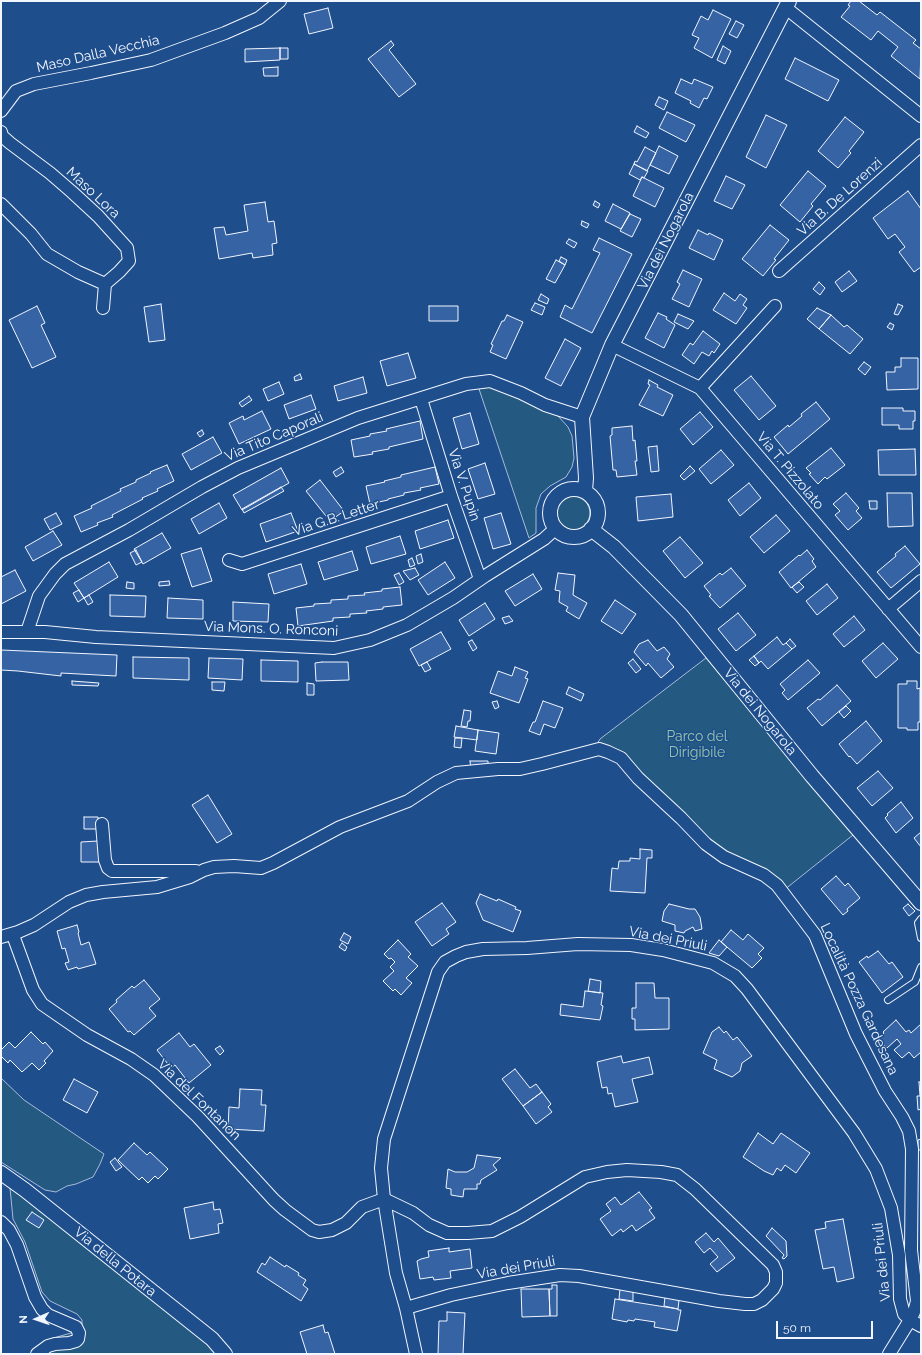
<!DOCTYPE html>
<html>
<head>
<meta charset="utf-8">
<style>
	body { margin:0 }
	#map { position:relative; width:922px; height:1355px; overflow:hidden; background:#1f4e8c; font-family:Raleway,sans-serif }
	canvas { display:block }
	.frame { position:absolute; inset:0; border:2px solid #f2f6ff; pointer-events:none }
	.north { position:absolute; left:16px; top:1299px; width:40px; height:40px; -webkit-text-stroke:3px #1f4e8c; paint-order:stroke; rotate:268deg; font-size:11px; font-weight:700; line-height:16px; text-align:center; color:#f2f6ff }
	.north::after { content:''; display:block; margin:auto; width:14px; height:18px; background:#f2f6ff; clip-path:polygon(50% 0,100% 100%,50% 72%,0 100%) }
	.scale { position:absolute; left:776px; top:1321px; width:97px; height:18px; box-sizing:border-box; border:2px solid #f2f6ff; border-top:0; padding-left:5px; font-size:12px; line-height:14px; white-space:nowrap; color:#f2f6ff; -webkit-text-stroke:3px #1f4e8c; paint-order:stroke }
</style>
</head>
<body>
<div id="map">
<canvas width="922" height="1355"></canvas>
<div class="frame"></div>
<div class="north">N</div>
<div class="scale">50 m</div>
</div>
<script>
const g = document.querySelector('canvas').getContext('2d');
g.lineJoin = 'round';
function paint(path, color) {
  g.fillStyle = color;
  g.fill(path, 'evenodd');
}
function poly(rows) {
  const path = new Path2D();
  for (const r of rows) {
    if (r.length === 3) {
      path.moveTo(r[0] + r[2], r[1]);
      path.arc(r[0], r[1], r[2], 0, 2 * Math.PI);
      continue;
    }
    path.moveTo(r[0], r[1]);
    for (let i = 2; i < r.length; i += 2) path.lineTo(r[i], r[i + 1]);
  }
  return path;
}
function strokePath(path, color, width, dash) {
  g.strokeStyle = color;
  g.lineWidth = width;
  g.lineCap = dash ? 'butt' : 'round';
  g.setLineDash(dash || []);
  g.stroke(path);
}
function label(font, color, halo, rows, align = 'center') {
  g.font = font + ' Raleway,sans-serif';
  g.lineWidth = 3;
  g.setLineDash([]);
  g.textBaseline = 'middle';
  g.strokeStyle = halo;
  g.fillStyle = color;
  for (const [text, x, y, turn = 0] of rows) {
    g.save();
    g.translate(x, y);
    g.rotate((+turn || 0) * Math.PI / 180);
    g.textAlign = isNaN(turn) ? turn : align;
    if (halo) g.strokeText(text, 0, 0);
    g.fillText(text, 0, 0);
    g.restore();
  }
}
const green = poly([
	[485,384,558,416,568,427,572,436,574,458,572,467,566,477,550,486,541,494,536,508,536,533,529,538,478,386,485,384],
	[573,513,17],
	[706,658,853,835,784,890,725,855,597,744,600,739,706,658],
	[1,1078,24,1100,104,1154,100,1164,93,1177,76,1184,67,1186,56,1192,45,1190,1,1162,1,1078],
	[10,1188,45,1214,224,1354,38,1354,41,1347,50,1339,78,1331,82,1327,82,1320,77,1314,50,1301,42,1292,25,1242,13,1219,10,1188]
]);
const building = poly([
	[851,1,859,1,877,15,880,12,916,40,913,43,921,49,920,79,891,56,898,47,878,31,871,40,841,17,850,6,848,5,851,1],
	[328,8,333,28,309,34,304,14,328,8],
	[713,10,731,19,712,58,694,48,699,38,692,35,701,16,708,20,713,10],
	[736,21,744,25,737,38,729,34,736,21],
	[391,41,394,45,389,50,416,84,399,97,368,59,391,41],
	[723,46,731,51,725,64,717,60,723,46],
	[280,48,288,48,288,59,280,59,280,48],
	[280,48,280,60,245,62,245,49,280,48],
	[795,58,839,80,828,101,785,79,795,58],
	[278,67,278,76,264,76,263,68,278,67],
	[681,79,692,84,694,79,713,87,707,99,704,98,699,108,690,103,691,101,675,93,681,79],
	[659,97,668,101,664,110,655,105,659,97],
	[667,112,695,125,686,142,659,128,667,112],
	[766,115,787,125,766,168,746,157,766,115],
	[845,117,864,132,849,151,851,153,838,168,818,151,845,117],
	[637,126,649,133,646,138,634,132,637,126],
	[659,146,678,156,669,174,650,165,659,146],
	[645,147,656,153,647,171,634,164,635,161,637,162,645,147],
	[634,164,648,171,644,178,642,177,640,180,629,174,634,164],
	[808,171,826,186,811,204,813,206,800,222,780,205,808,171],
	[726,176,745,185,732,209,714,201,726,176],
	[642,177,664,188,655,207,633,196,642,177],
	[908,191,921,209,921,267,914,272,899,252,905,247,895,234,888,239,873,218,908,191],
	[595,201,600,204,598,208,593,205,595,201],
	[265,202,268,222,274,221,277,243,272,244,273,255,253,258,252,253,219,259,214,228,224,227,226,235,248,231,244,205,265,202],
	[613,204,630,213,621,229,605,221,613,204],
	[630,214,641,219,632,237,620,231,630,214],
	[582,221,589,224,587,228,581,225,582,221],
	[770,225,789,240,774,259,776,260,763,276,742,259,770,225],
	[698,230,708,235,709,233,723,240,714,260,689,248,698,230],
	[599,238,632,254,592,333,560,317,565,305,572,309,600,253,593,250,599,238],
	[569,239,577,243,574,248,566,243,569,239],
	[561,257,567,260,565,265,559,261,561,257],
	[556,260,565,265,555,283,546,279,556,260],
	[683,270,702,279,689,307,672,299,680,284,677,282,683,270],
	[849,271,857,281,842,292,835,282,849,271],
	[819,282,825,288,820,295,813,289,819,282],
	[724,293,735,301,740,294,747,299,743,305,747,308,736,324,713,310,724,293],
	[541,294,549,299,547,304,538,300,541,294],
	[535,303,545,307,542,315,531,310,535,303],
	[161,304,165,340,149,342,144,307,161,304],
	[898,304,903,306,898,315,894,314,898,304],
	[37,306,45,323,41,325,56,357,32,368,9,320,37,306],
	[429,306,458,306,458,321,429,321,429,306],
	[817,308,831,315,819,329,807,319,817,308],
	[658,313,667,317,666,319,675,325,664,348,645,338,658,313],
	[678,314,694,321,688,329,674,322,678,314],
	[507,315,523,322,506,359,490,352,493,345,491,344,502,321,504,321,507,315],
	[831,315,844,327,847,325,863,339,850,354,819,329,831,315],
	[890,323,894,325,892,330,887,327,890,323],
	[703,331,720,344,714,353,712,351,709,356,702,352,694,364,682,355,690,343,693,345,703,331],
	[565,339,581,348,561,386,545,378,565,339],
	[408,353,416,378,387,386,380,361,408,353],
	[901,358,918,358,918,389,887,390,886,372,895,372,895,367,901,367,901,358],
	[864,362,871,367,865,375,858,369,864,362],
	[300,374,302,379,295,381,294,377,300,374],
	[751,376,776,406,759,420,734,390,751,376],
	[363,377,367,393,338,401,334,386,363,377],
	[649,380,658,385,657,387,673,395,663,416,639,405,650,385,648,384,649,380],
	[279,382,284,394,268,401,263,389,279,382],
	[311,395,316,409,289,419,284,405,311,395],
	[249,396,252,400,242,407,239,403,249,396],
	[816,402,830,419,788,454,774,437,788,425,789,427,802,416,801,414,816,402],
	[882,408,903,408,903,411,915,411,915,421,913,421,913,429,899,429,899,425,882,425,882,408],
	[262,411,271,429,239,444,229,423,243,416,244,420,262,411],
	[700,412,713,427,693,445,680,429,700,412],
	[470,413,479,444,462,449,453,418,470,413],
	[420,421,423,439,389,447,389,449,372,452,373,454,354,457,351,440,370,436,370,434,387,431,386,429,420,421],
	[632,426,633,441,635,440,637,461,635,461,637,475,617,477,616,470,613,470,610,436,612,435,612,428,632,426],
	[202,430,204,434,200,437,197,433,202,430],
	[213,437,222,453,191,470,182,454,213,437],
	[657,446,659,471,651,472,648,447,657,446],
	[831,448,845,465,827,479,825,477,818,484,809,474,811,473,806,468,831,448],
	[915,449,916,475,879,475,878,450,915,449],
	[721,450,734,465,711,484,699,469,721,450],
	[485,463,495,494,478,499,468,469,485,463],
	[167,465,174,481,157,489,158,491,142,498,143,499,112,515,113,517,97,523,98,525,81,532,74,516,92,508,91,506,121,491,120,489,136,482,136,480,151,473,150,472,167,465],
	[690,466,695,471,684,480,680,476,690,466],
	[341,467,344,472,336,477,333,472,341,467],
	[435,467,439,484,420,488,421,490,404,493,404,495,388,499,388,500,370,504,366,486,385,482,384,481,401,477,401,475,435,467],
	[281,468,289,483,242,510,233,495,281,468],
	[320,480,344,511,330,521,306,491,320,480],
	[749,483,761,498,740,516,728,500,749,483],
	[281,487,284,491,244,513,242,509,281,487],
	[846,493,859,508,856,511,862,518,848,530,835,515,840,511,833,504,846,493],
	[887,493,912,493,913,526,888,527,887,493],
	[671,494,673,517,638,521,636,497,671,494],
	[869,501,877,501,877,509,870,509,869,501],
	[219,503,227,518,199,534,191,519,219,503],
	[56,513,62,524,50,530,44,519,56,513],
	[291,513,298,531,266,542,260,524,291,513],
	[501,513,511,544,493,549,484,518,501,513],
	[776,515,790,531,764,553,750,537,776,515],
	[448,520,454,538,420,549,415,531,448,520],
	[53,531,62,545,33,561,25,547,53,531],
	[162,533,171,548,143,564,134,549,162,533],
	[400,536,406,554,371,564,366,547,400,536],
	[680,537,703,563,685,578,663,551,680,537],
	[905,546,920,564,891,588,877,572,896,556,895,554,905,546],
	[201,548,212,581,192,587,181,554,201,548],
	[136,550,142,562,136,565,130,553,136,550],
	[807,550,814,559,812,561,816,567,791,588,779,572,799,555,800,556,807,550],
	[352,551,358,570,324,580,318,562,352,551],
	[421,554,423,562,418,564,416,556,421,554],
	[412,558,415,565,410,567,408,560,412,558],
	[109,562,118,577,84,598,74,583,109,562],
	[445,562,455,578,428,595,418,580,445,562],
	[301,564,307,584,274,594,268,574,301,564],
	[415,568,419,575,410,580,403,571,415,568],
	[731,568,746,586,720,608,709,596,711,595,704,586,720,573,722,575,731,568],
	[15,570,26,591,1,604,1,577,15,570],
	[399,573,404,582,399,585,394,575,399,573],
	[558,573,575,575,573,595,587,603,579,619,566,611,568,607,559,602,560,591,555,590,558,573],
	[533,574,542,589,515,606,505,591,533,574],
	[169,581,170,585,159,586,159,582,169,581],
	[127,582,134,583,134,589,126,588,127,582],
	[799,582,804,587,797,593,792,587,799,582],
	[827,584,838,598,817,615,806,601,827,584],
	[400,587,402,605,383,607,383,609,366,611,367,613,350,614,350,617,333,618,333,621,298,626,296,608,314,606,314,604,331,603,331,600,348,599,348,596,365,595,364,593,382,591,382,589,400,587],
	[79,590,84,598,78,602,73,593,79,590],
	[89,595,93,602,88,605,84,598,89,595],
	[110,595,146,596,145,617,110,616,110,595],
	[168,598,203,600,203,619,167,618,168,598],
	[615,600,636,614,622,634,601,621,615,600],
	[233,602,269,604,268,622,233,621,233,602],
	[485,603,495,619,469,636,459,620,485,603],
	[738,613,756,635,736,651,718,629,738,613],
	[509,616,513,621,505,624,502,618,509,616],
	[854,616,865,630,844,647,833,634,854,616],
	[441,632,451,649,419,666,410,649,441,632],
	[777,637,783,645,786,643,792,649,768,669,761,661,759,663,754,656,777,637],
	[790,639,796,646,792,649,786,643,790,639],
	[472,640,477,648,473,651,468,642,472,640],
	[648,640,657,651,664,647,670,654,667,659,674,667,661,678,648,663,646,666,634,652,639,644,648,640],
	[883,643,898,659,876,678,862,661,883,643],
	[1,650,117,655,116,676,61,673,61,676,18,671,1,670,1,650],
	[754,656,759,663,755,666,749,660,754,656],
	[133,657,189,658,189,680,133,678,133,657],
	[209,658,243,659,242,680,208,678,209,658],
	[633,659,641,669,636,673,628,663,633,659],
	[261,660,298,661,298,682,261,681,261,660],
	[808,660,820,673,788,700,782,693,785,690,780,684,808,660],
	[322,662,348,662,349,680,316,681,315,663,322,662],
	[427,662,431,669,425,672,421,665,427,662],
	[515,667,528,672,525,678,528,679,519,703,490,693,498,671,512,676,515,667],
	[72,681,99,683,98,686,72,685,72,681],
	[907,681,917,681,917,689,920,688,920,722,918,722,918,730,907,730,907,728,898,728,898,684,907,684,907,681],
	[212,682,225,682,224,691,212,690,212,682],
	[307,683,314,684,314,695,307,695,307,683],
	[837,685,851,701,822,726,807,708,818,699,820,700,837,685],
	[569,687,584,694,581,701,566,694,569,687],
	[497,701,499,707,495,709,492,702,497,701],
	[543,701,563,708,555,728,544,724,540,735,529,731,533,722,535,722,543,701],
	[846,706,851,711,844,718,839,712,846,706],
	[464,710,471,711,470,721,468,721,467,727,461,726,464,710],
	[866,721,882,741,857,764,850,756,849,757,839,744,866,721],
	[456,726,478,730,477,740,454,737,456,726],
	[478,730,499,733,496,754,475,751,478,730],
	[455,738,462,738,461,748,454,747,455,738],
	[470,761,488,761,488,769,471,770,470,761],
	[878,771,893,788,872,806,857,788,878,771],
	[208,795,232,834,217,843,192,805,208,795],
	[901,802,913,818,896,833,885,818,888,815,887,814,901,802],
	[84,817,98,817,98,829,84,829,84,817],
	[921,832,921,847,914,838,921,832],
	[98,841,99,862,81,862,81,842,98,841],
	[640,849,652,850,652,858,647,858,645,893,610,891,612,868,618,869,619,861,630,861,630,858,640,859,640,849],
	[836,876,845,886,848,883,860,898,847,909,848,911,843,915,821,889,836,876],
	[480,894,497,901,498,899,516,907,515,909,521,911,513,932,483,920,476,903,480,894],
	[442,903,456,922,446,929,449,934,432,946,415,922,442,903],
	[669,904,689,909,695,909,700,917,702,929,695,931,693,927,685,931,684,933,675,931,675,925,662,921,664,911,669,904],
	[908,904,915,911,909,916,903,908,908,904],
	[77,925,79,932,78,933,81,945,89,942,96,964,78,969,77,967,68,970,65,963,69,962,65,948,62,949,57,931,77,925],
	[731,930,743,940,748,934,764,948,758,954,762,958,752,968,721,942,731,930],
	[344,933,351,937,348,944,340,940,344,933],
	[398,940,411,954,408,957,418,966,406,978,412,983,401,995,395,989,393,991,383,981,394,971,390,967,395,962,391,958,389,959,384,954,398,940],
	[719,940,727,947,719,956,709,953,719,940],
	[342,943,347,947,345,951,339,947,342,943],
	[878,951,889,964,892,962,903,977,882,993,859,962,867,956,868,958,878,951],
	[590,979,601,981,600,993,588,991,590,979],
	[144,980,160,999,149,1008,156,1016,134,1035,130,1031,128,1032,109,1009,117,1002,116,1000,132,986,134,988,144,980],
	[636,983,654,983,655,998,669,998,669,1029,635,1030,635,1019,632,1019,632,1008,636,1008,636,983],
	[585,991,603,993,601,1005,603,1006,600,1020,560,1015,561,1004,583,1007,585,991],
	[896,1020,906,1032,909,1030,911,1033,921,1024,921,1052,914,1058,909,1052,902,1058,894,1050,901,1044,897,1039,887,1048,878,1039,884,1033,883,1032,896,1020],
	[719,1027,724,1033,726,1031,733,1040,737,1037,752,1056,742,1063,740,1071,732,1077,714,1069,717,1060,703,1053,712,1032,719,1027],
	[31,1032,43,1044,45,1042,53,1051,44,1061,46,1063,39,1070,32,1063,22,1072,10,1060,8,1063,1,1056,1,1050,9,1042,15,1048,31,1032],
	[179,1033,190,1047,194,1044,211,1065,189,1083,175,1065,171,1068,157,1050,179,1033],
	[220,1046,224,1051,220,1055,215,1049,220,1046],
	[621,1056,623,1063,649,1057,653,1074,632,1079,638,1102,615,1107,612,1093,608,1094,607,1087,602,1088,597,1062,621,1056],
	[515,1069,530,1088,536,1084,542,1092,523,1106,502,1079,515,1069],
	[74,1079,98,1092,87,1113,63,1100,74,1079],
	[919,1082,921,1082,921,1109,918,1110,917,1096,920,1096,919,1082],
	[240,1089,262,1090,261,1105,266,1105,264,1131,228,1129,229,1107,239,1108,240,1089],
	[542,1092,551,1104,548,1107,552,1112,536,1124,523,1106,542,1092],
	[758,1133,773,1144,781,1133,810,1153,796,1173,785,1165,781,1171,777,1168,773,1175,764,1171,743,1157,758,1133],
	[921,1139,921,1150,918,1150,918,1140,921,1139],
	[134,1143,147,1155,150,1152,168,1169,158,1179,155,1176,148,1183,142,1177,139,1180,118,1160,134,1143],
	[477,1155,501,1158,493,1165,497,1170,481,1180,480,1184,477,1184,477,1189,464,1189,463,1197,451,1195,451,1189,446,1188,448,1169,455,1172,467,1172,474,1168,477,1155],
	[115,1158,122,1167,116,1171,110,1162,115,1158],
	[639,1192,652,1208,649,1210,655,1218,636,1231,632,1225,623,1232,621,1229,612,1236,600,1219,611,1211,606,1204,615,1197,621,1205,639,1192],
	[213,1202,214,1210,220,1209,223,1223,218,1224,219,1233,190,1239,184,1208,213,1202],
	[32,1212,44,1220,39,1228,26,1220,32,1212],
	[843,1219,854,1278,837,1282,834,1267,823,1269,815,1230,826,1228,825,1222,843,1219],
	[772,1228,786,1241,787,1256,784,1259,782,1258,784,1255,766,1236,772,1228],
	[706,1233,714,1242,718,1238,735,1258,717,1272,710,1264,718,1257,710,1248,704,1253,695,1242,706,1233],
	[449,1248,449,1252,470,1249,472,1268,450,1271,451,1278,434,1280,433,1277,420,1279,417,1261,421,1259,429,1257,428,1251,449,1248],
	[270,1257,285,1267,286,1265,299,1273,298,1275,306,1280,303,1285,308,1289,301,1301,257,1272,262,1263,265,1265,270,1257],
	[552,1285,557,1285,557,1316,550,1316,549,1289,552,1289,552,1285],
	[521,1289,549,1289,550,1316,522,1317,521,1289],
	[620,1289,633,1291,633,1301,619,1299,620,1289],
	[665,1297,679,1300,678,1309,664,1306,665,1297],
	[615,1299,678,1309,678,1310,681,1310,677,1331,654,1327,655,1322,635,1319,634,1321,628,1320,627,1322,612,1319,615,1299],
	[447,1312,465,1313,463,1354,438,1354,439,1321,447,1321,447,1312],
	[323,1325,325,1333,328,1332,335,1354,307,1354,300,1332,323,1325]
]);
const service = poly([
	[921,919,918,923,921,938],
	[888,1000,915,982,921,967]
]);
const minor = poly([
	[786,8,921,116],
	[1,111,16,91,34,84,91,73,151,60,225,33,259,18,280,1],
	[1,132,2,136,10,143,50,173,72,192,98,216,127,248,129,261,119,272,105,284,103,308],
	[1,204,31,234,47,254,78,272,105,284],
	[779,271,921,145],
	[612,345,700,388,921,647],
	[700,388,775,306],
	[421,399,451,496,480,579],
	[229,560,242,564,451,496],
	[888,609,921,581],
	[1,632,45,632,96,637,334,648,370,640,407,625,453,598,485,576,544,539,555,529],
	[27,632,39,596,55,574,65,564,129,530,202,487,238,468,358,418,466,384,490,381,521,393,545,405,582,417],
	[102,824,105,860,108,868,112,871,196,871],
	[1,937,18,932,34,925,69,902,86,895,103,892,157,887,190,877,204,870,214,867,234,866,261,868,273,863,340,827,408,801,437,782,456,773,498,769,520,769,542,764,599,749,608,752,621,758,638,778,681,818,706,844,724,857,764,875,777,885,815,935,856,1034,885,1091,902,1117,909,1131,912,1149,911,1250,917,1301,914,1312,910,1320,889,1354],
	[14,938,33,990,42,1004,87,1035,131,1059,154,1075,198,1117,274,1200,285,1210,312,1230,319,1232,332,1230,346,1223,362,1207,384,1199,413,1213,429,1225,447,1233,468,1233,492,1231,520,1217,585,1177,607,1172,627,1170,661,1172,677,1175,695,1189,773,1265,776,1272,776,1283,773,1289,762,1300,754,1304,745,1304,719,1301,579,1276,560,1275,508,1283,451,1295,406,1308],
	[1,1222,9,1230,17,1245,35,1297,42,1309,48,1315,76,1327,79,1333,78,1339,76,1341,69,1343,55,1344,48,1346,37,1354],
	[416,1354,406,1308,396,1273,384,1199,381,1168,384,1139,438,972,445,962,456,956,466,952,483,949,527,948,578,944,631,945,663,950,713,963,735,976,747,989,854,1133,876,1169,891,1208,899,1255,900,1299,904,1314,910,1320,921,1326]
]);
const tertiary = poly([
	[574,513,24],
	[585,491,586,478,582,417,612,345,789,1],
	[591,529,614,547,681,615,812,776,921,903],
	[1,1173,25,1190,212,1339,225,1354]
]);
const streetNames = [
	["Maso Dalla Vecchia",98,54,-13],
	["Maso Lora",93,193,43],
	["Via B. De Lorenzi",840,197,-42],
	["Via dei Nogarola",666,241,-63],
	["Via Tito Caporali",274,437,-23],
	["Via T. Pizzolato",790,471,50],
	["Via V. Pupin",464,485,72],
	["Via G.B. Letter",336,518,-18],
	["Via Mons. O. Ronconi",271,629,2],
	["Via dei Nogarola",760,712,51],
	["Via dei Priuli",668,939,11],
	["Località Pozza Gardesana",859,999,65],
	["Via del Fontanon",199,1100,44],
	["Via della Potara",115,1262,39],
	["Via dei Priuli",882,1262,-96],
	["Via dei Priuli",516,1268,-10]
];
const parkNames = [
	["Parco del",697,737],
	["Dirigibile",697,753]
];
paint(green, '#245a82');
strokePath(green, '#a8bbd7', 1);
paint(building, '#3563a3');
strokePath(building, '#f2f6ff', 1);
strokePath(service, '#f2f6ff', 8);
strokePath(minor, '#f2f6ff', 14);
strokePath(tertiary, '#f2f6ff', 16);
strokePath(service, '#1f4e8c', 6);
strokePath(minor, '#1f4e8c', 12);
strokePath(tertiary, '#1f4e8c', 14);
label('14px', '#f2f6ff', '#1f4e8c', streetNames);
label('14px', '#97c8a6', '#1f4e8c', parkNames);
</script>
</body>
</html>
